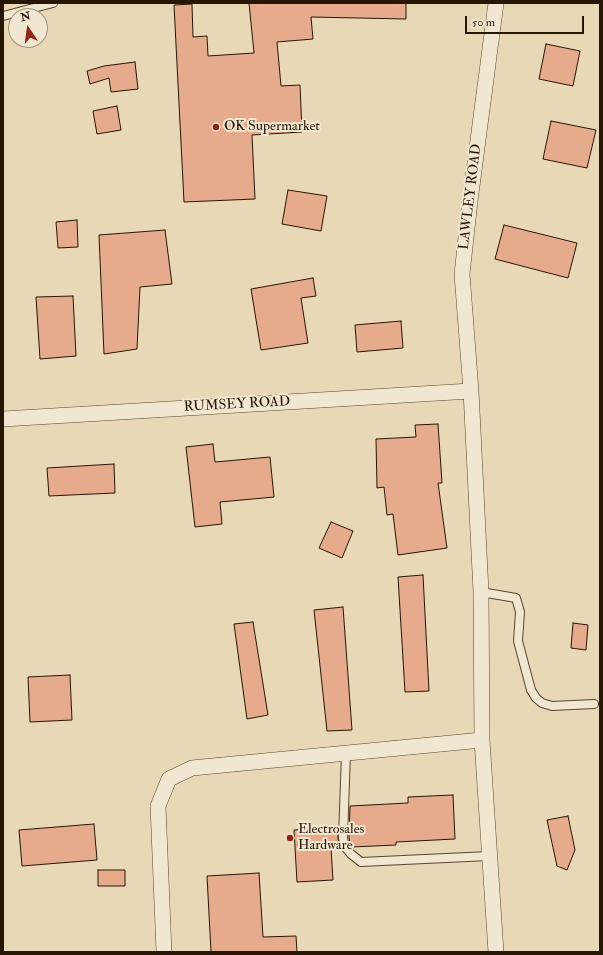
<!DOCTYPE html>
<html>
<head>
<meta charset="utf-8">
<style>
	body { margin:0 }
	#map { position:relative; width:603px; height:955px; overflow:hidden; background:#e9d8b6; font-family:"IM FELL Double Pica",serif }
	canvas { display:block }
	.frame { position:absolute; inset:0; border:4px solid #261603; pointer-events:none }
	.north { position:absolute; left:8px; top:8px; width:40px; height:40px; box-sizing:border-box; background:#f1e6d0; border:1px solid #a0937e; border-radius:50%; rotate:347deg; font-size:11px; font-weight:700; line-height:16px; text-align:center; color:#261603 }
	.north::after { content:''; display:block; margin:auto; width:14px; height:18px; background:#8f2418; clip-path:polygon(50% 0,100% 100%,50% 72%,0 100%) }
	.scale { position:absolute; left:465px; top:16px; width:119px; height:18px; box-sizing:border-box; border:2px solid #261603; border-top:0; padding-left:5px; font-size:12px; line-height:14px; white-space:nowrap; color:#261603; -webkit-text-stroke:3px #f1e6d0; paint-order:stroke }
</style>
</head>
<body>
<div id="map">
<canvas width="603" height="955"></canvas>
<div class="frame"></div>
<div class="north">N</div>
<div class="scale">50 m</div>
</div>
<script>
const g = document.querySelector('canvas').getContext('2d');
g.lineJoin = 'round';
function paint(path, color) {
  g.fillStyle = color;
  g.fill(path, 'evenodd');
}
function poly(rows) {
  const path = new Path2D();
  for (const r of rows) {
    path.moveTo(r[0], r[1]);
    for (let i = 2; i < r.length; i += 2) path.lineTo(r[i], r[i + 1]);
  }
  return path;
}
function strokePath(path, color, width, dash) {
  g.strokeStyle = color;
  g.lineWidth = width;
  g.lineCap = dash ? 'butt' : 'round';
  g.setLineDash(dash || []);
  g.stroke(path);
}
function label(font, color, halo, rows, align = 'center') {
  g.font = font + ' "IM FELL Double Pica",serif';
  g.lineWidth = 4;
  g.setLineDash([]);
  g.textBaseline = 'middle';
  g.strokeStyle = halo;
  g.fillStyle = color;
  for (const [text, x, y, turn = 0] of rows) {
    g.save();
    g.translate(x, y);
    g.rotate((+turn || 0) * Math.PI / 180);
    g.textAlign = isNaN(turn) ? turn : align;
    if (halo) g.strokeText(text, 0, 0);
    g.fillText(text, 0, 0);
    g.restore();
  }
}
const building = poly([
	[249,3,406,3,406,19,311,17,313,39,277,42,281,86,300,85,302,132,252,135,255,199,184,202,174,5,192,4,193,37,207,36,208,56,254,53,249,3],
	[546,44,580,51,573,86,539,79,546,44],
	[135,62,138,89,111,92,109,78,90,84,87,71,104,66,135,62],
	[117,106,121,130,97,134,93,111,117,106],
	[551,121,596,130,587,168,543,159,551,121],
	[288,190,327,196,321,231,282,224,288,190],
	[77,220,78,247,58,248,56,222,77,220],
	[504,225,577,243,568,278,495,259,504,225],
	[165,230,172,284,140,287,137,349,104,354,99,235,165,230],
	[313,278,316,296,301,298,308,343,261,350,251,289,313,278],
	[73,296,76,356,40,359,36,297,73,296],
	[401,321,403,348,357,352,355,325,401,321],
	[438,424,442,483,438,483,447,548,398,555,393,514,387,515,384,487,377,488,376,439,416,437,415,425,438,424],
	[213,444,215,462,270,457,274,497,220,502,222,524,195,527,186,447,213,444],
	[114,464,115,493,49,496,47,468,114,464],
	[331,522,353,531,342,558,319,548,331,522],
	[423,575,429,691,405,692,398,577,423,575],
	[343,607,352,730,327,731,314,610,343,607],
	[253,622,268,715,247,719,234,624,253,622],
	[573,623,588,625,586,650,571,648,573,623],
	[70,675,72,720,30,722,28,677,70,675],
	[453,795,455,839,396,842,396,845,352,847,350,844,349,837,350,806,408,803,408,797,453,795],
	[568,816,575,850,567,870,557,866,547,820,568,816],
	[94,824,97,860,22,866,19,830,94,824],
	[338,827,338,838,339,847,331,848,333,880,297,882,294,830,338,827],
	[98,870,125,870,125,886,98,886,98,870],
	[259,873,263,937,296,936,297,952,211,952,207,876,259,873]
]);
const service = poly([
	[3,16,53,3],
	[481,592,516,598,520,612,518,641,531,690,536,698,542,703,552,706,594,704],
	[346,753,343,838,345,847,351,854,361,862,489,856]
]);
const minor = poly([
	[3,419,471,391],
	[164,952,158,806,169,779,192,768,482,740],
	[496,952,482,740,481,592,471,391,462,274,470,201,496,3]
]);
const markers = [
	[216,127,4,"#8f2418"],
	[290,838,4,"#8f2418"]
];
const poiNames = [
	["OK Supermarket",224,127],
	["Electrosales",298,830],
	["Hardware",298,846]
];
const streetNames = [
	["LAWLEY ROAD",471,197,-83],
	["RUMSEY ROAD",237,405,-3]
];
paint(building, '#e6ab8c');
strokePath(building, '#261603', 1);
strokePath(service, '#574630', 10);
strokePath(minor, '#574630', 16);
strokePath(service, '#f1e6d0', 8);
strokePath(minor, '#f1e6d0', 15);
for (const [x, y, r, color] of markers) {
  const dot = new Path2D();
  dot.arc(x, y, r, 0, 2 * Math.PI);
  g.fillStyle = color;
  g.fill(dot);
  strokePath(dot, '#f1e6d0', 1.5);
}
label('14px', '#261603', '#f1e6d0', poiNames, 'left');
label('14px', '#261603', '#f1e6d0', streetNames);
</script>
</body>
</html>
